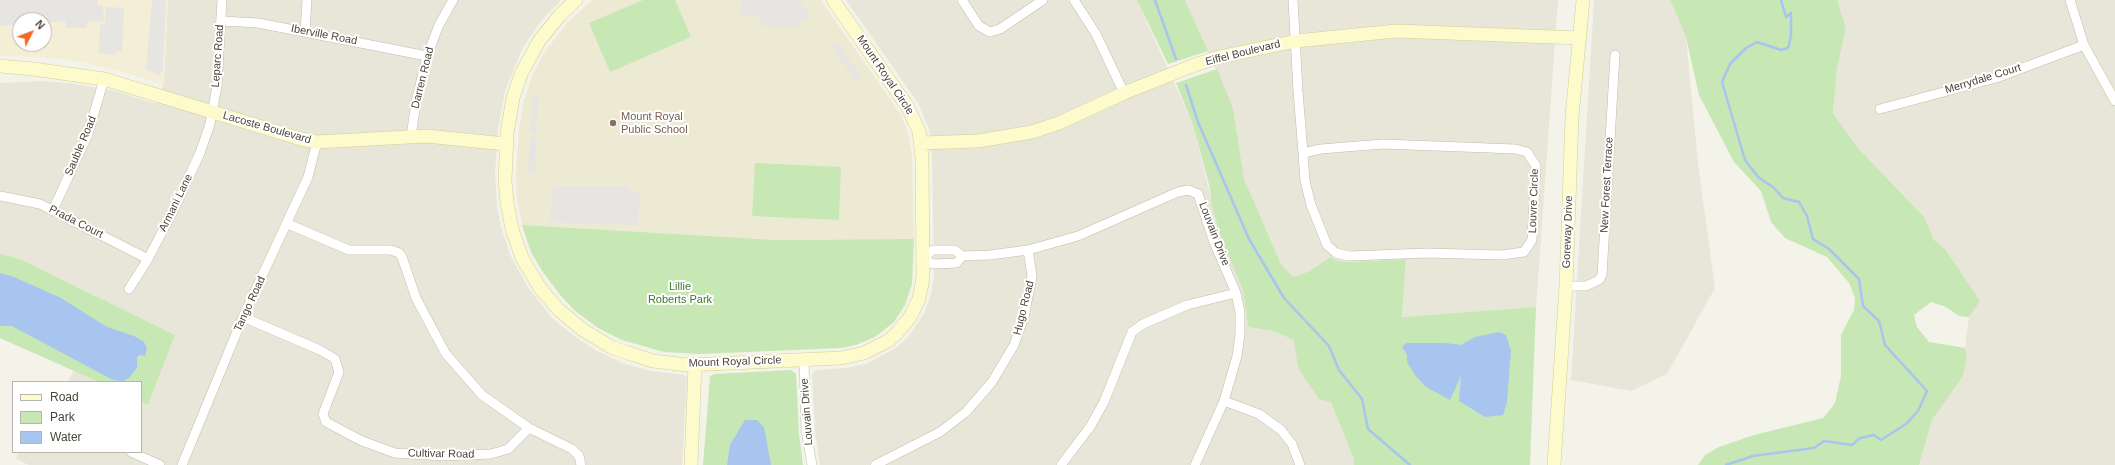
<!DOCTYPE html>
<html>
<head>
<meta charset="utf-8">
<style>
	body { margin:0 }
	#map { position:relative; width:2115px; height:465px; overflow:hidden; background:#f4f3ea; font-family:Arial,sans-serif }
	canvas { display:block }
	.legend { position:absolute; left:12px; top:381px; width:130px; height:72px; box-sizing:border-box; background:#fff; border:1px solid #b6b5af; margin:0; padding:5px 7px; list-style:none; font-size:12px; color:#484538 }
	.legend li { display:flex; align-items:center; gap:8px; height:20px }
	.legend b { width:20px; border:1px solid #b6b5af }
	.north { position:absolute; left:12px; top:12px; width:40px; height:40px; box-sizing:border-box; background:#fff; border:1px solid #b6b5af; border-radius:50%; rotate:48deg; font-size:11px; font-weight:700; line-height:16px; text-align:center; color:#484538 }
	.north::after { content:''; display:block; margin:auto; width:14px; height:18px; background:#f46821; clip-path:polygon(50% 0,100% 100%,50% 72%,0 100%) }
</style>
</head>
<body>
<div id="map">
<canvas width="2115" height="465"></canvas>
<ul class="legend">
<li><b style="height:5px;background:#fdfacb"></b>Road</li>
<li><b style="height:11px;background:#c7e7b4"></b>Park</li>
<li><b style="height:11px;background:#a8c5ef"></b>Water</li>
</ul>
<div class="north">N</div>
</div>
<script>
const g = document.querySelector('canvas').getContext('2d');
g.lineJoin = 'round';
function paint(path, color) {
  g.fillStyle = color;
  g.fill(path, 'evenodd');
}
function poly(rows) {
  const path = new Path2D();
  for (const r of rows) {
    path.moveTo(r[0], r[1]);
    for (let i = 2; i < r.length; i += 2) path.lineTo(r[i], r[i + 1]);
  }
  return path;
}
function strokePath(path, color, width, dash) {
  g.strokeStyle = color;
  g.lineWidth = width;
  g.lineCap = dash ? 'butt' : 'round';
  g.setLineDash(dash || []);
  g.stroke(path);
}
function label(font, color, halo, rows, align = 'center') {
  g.font = font + ' Arial,sans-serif';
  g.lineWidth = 4;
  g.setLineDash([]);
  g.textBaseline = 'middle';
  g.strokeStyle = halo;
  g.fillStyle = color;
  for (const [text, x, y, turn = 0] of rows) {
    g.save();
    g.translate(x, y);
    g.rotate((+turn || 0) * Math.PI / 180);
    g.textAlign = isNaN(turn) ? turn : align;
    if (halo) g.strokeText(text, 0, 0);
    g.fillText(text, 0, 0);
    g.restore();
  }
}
const residential = poly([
	[168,0,561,0,540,22,522,49,505,91,498,129,495,174,497,206,501,228,511,257,529,289,551,317,570,333,595,350,625,364,651,371,685,375,687,377,682,465,29,465,16,459,19,452,141,452,141,402,148,405,175,335,20,259,0,254,0,83,39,81,70,83,115,91,157,104,164,82],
	[846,0,1137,0,1193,125,1218,226,1243,290,1248,327,1273,331,1295,340,1298,368,1331,401,1354,459,1354,465,820,465,815,431,812,374,816,370,846,368,866,364,896,348,909,336,925,312,931,294,934,276,932,157,929,129,918,103],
	[1185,0,1558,0,1536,307,1402,317,1406,259,1350,262,1338,261,1330,257,1310,271,1293,277,1281,264,1244,179,1233,108],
	[1594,0,1670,0,1686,37,1698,163,1715,288,1667,374,1631,391,1571,380],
	[1837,0,2115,0,2115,465,1919,465,1932,420,1963,376,1967,357,1965,348,1969,317,1979,301,1945,249,1934,240,1924,217,1858,148,1833,113,1837,69,1846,28],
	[74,370,99,382,67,382]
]);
const commercial = poly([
	[0,0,168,0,163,84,119,71,71,60,41,57,0,56],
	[20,20,44,20,44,44,20,44]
]);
const education = poly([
	[593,0,821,0,901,115,907,129,912,154,914,239,777,240,522,225,517,199,516,173,519,129,524,100,533,74,544,53,567,23]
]);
const green = poly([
	[643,0,675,0,691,37,610,72,589,23],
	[1137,0,1185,0,1208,51,1168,64],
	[1670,0,1837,0,1846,28,1837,69,1833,113,1858,148,1924,217,1934,240,1945,249,1980,301,1969,317,1959,316,1946,307,1931,302,1914,315,1917,327,1929,342,1965,348,1967,357,1963,376,1932,420,1919,465,1698,465,1705,455,1719,447,1754,435,1823,418,1835,403,1841,376,1841,335,1854,310,1855,298,1849,283,1827,257,1785,238,1771,222,1761,191,1734,162,1699,95,1686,37],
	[1217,69,1233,108,1244,179,1281,264,1293,277,1310,271,1330,257,1338,261,1350,262,1406,259,1402,317,1536,307,1530,465,1354,465,1354,459,1331,402,1319,399,1298,368,1294,340,1273,331,1248,327,1243,290,1221,237,1212,207,1210,188,1193,125,1176,83],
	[755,163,841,167,839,220,752,216],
	[522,225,777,240,914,239,912,284,905,305,894,322,875,337,856,345,841,348,700,354,664,352,622,340,598,328,574,310,561,296,542,271,531,252],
	[0,254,20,259,175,335,148,405,141,402,141,382,99,382,0,338],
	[791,370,796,374,799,434,803,465,703,465,710,376,715,374]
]);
const parking = poly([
	[0,0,97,0,98,5,103,5,104,21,87,22,87,28,66,28,65,21,44,23,44,20,20,20,20,24,0,26],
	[152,0,166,0,163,67,160,75,146,70],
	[742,0,799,0,811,17,804,22,800,22,800,28,761,26,761,17,741,15],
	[106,7,124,8,122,52,116,51,115,55,99,53,100,24,105,24],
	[838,43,864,80,855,80,830,44],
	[533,95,539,96,536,134,530,132],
	[530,136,537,139,535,175,528,171],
	[553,186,626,186,631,191,640,191,638,225,549,222]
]);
const water = poly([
	[0,273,14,277,61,298,107,327,134,336,144,342,147,348,145,356,140,355,137,357,137,368,128,379,121,382,111,379,12,326,0,326],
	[1499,332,1506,335,1511,351,1507,402,1503,415,1485,417,1459,401,1461,376,1450,400,1426,387,1415,375,1407,362,1407,355,1402,347,1406,343,1445,343,1461,345,1475,337],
	[745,420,757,420,764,427,771,465,727,465,730,445]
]);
const stream = poly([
	[1155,0,1176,59],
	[1186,85,1198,122,1249,239,1284,298,1329,346,1339,370,1362,399,1368,429,1410,465],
	[1726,465,1753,456,1814,448,1824,441,1852,445,1860,438,1874,435,1881,440,1906,424,1918,411,1927,391,1885,345,1879,321,1863,306,1859,279,1829,249,1813,239,1807,216,1799,202,1783,198,1774,188,1758,177,1745,160,1722,82,1730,64,1746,48,1757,42,1781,50,1788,48,1791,36,1791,13,1786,17,1781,0]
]);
const street = poly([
	[962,0,979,26,990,32,1000,29,1043,0],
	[1074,0,1096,34,1124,93],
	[1293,0,1298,91,1303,153,1305,181,1311,205,1327,245,1336,253,1349,256,1427,253,1501,255,1524,252,1532,240,1536,166,1527,152,1515,149,1383,144,1321,149,1303,153],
	[2070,0,2084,45,2115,101],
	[221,21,258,23,427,56],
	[305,31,307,0],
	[1880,109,1996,78,2084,45],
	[411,137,416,102,427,56,439,25,453,0],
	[0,196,40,204,148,259],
	[53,210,88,134,104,79],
	[288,224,349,250,391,250,399,253,402,257,416,298,446,354,482,395,529,428,572,449,579,456,581,465],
	[962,256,957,263,933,264,923,259,933,250,955,250,962,256,990,255,1028,250,1078,236,1178,192,1188,190,1198,194,1214,242,1236,293,1240,312,1240,334,1237,356,1224,401,1195,465],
	[1566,286,1586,286,1599,280,1602,275,1615,55],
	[129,289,148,259,175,207,200,153,210,124,217,86,222,0],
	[243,317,320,350,335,359,339,372,323,414,326,422,362,441,395,453,443,456,491,454,508,449,529,428],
	[804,360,806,430,812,465],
	[1224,401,1259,414,1281,430,1292,444,1300,465],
	[131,452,160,465],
	[182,465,243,317,308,177,317,142],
	[875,465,940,432,966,412,992,382,1014,345,1024,317,1032,276,1028,250],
	[1061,465,1090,427,1104,402,1132,332,1143,324,1187,305,1236,293]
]);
const secondary = poly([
	[576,0,560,15,539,41,521,74,513,98,507,133,505,181,507,202,512,229,522,258,540,288,559,310,583,330,611,347,628,353,653,361,688,365,841,358,864,353,888,341,896,334,910,317,919,299,923,278,922,158,919,131,907,106,833,0],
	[0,66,33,69,104,79,301,139,317,142,426,136,506,144],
	[921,143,978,141,1032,132,1059,123,1124,93,1192,66,1219,57,1296,41,1396,31,1580,38],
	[691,465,695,365],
	[1554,465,1566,286,1572,117,1583,0]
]);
const markers = [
	[613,123,4,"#8d6e63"]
];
const streetNames = [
	["Iberville Road",324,35,11],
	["Eiffel Boulevard",1243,53,-14],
	["Leparc Road",218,56,-86],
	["Mount Royal Circle",885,75,56],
	["Darren Road",423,78,-76],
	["Merrydale Court",1983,79,-17],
	["Lacoste Boulevard",267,128,16],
	["Sauble Road",81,146,-67],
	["New Forest Terrace",1607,185,-87],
	["Louvre Circle",1534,201,-88],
	["Armani Lane",176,203,-64],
	["Prada Court",76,222,27],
	["Goreway Drive",1568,232,-88],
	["Louvain Drive",1214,234,69],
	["Tango Road",250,304,-65],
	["Hugo Road",1024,308,-76],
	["Mount Royal Circle",735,362,-2],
	["Louvain Drive",807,412,-94],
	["Cultivar Road",441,454,1]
];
const educationNames = [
	["Mount Royal",621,117],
	["Public School",621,130]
];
const parkNames = [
	["Lillie",680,287],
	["Roberts Park",680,300]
];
paint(residential, '#e8e6d8');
paint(commercial, '#f5eed6');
paint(education, '#edead4');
paint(green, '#c7e7b4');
paint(parking, '#e6e5e1');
paint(water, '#a8c5ef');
strokePath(stream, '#a8c5ef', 2.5);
strokePath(street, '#c0bdac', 10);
strokePath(secondary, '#d3ce9a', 14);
strokePath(street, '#fff', 9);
strokePath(secondary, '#fdfacb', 13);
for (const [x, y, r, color] of markers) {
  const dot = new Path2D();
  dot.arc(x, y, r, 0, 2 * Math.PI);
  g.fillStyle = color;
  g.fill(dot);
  strokePath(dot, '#fff', 1.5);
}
label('11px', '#484538', '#fff', streetNames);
label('11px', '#785e54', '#fff', educationNames, 'left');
label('11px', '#3b792c', '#fff', parkNames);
</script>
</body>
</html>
